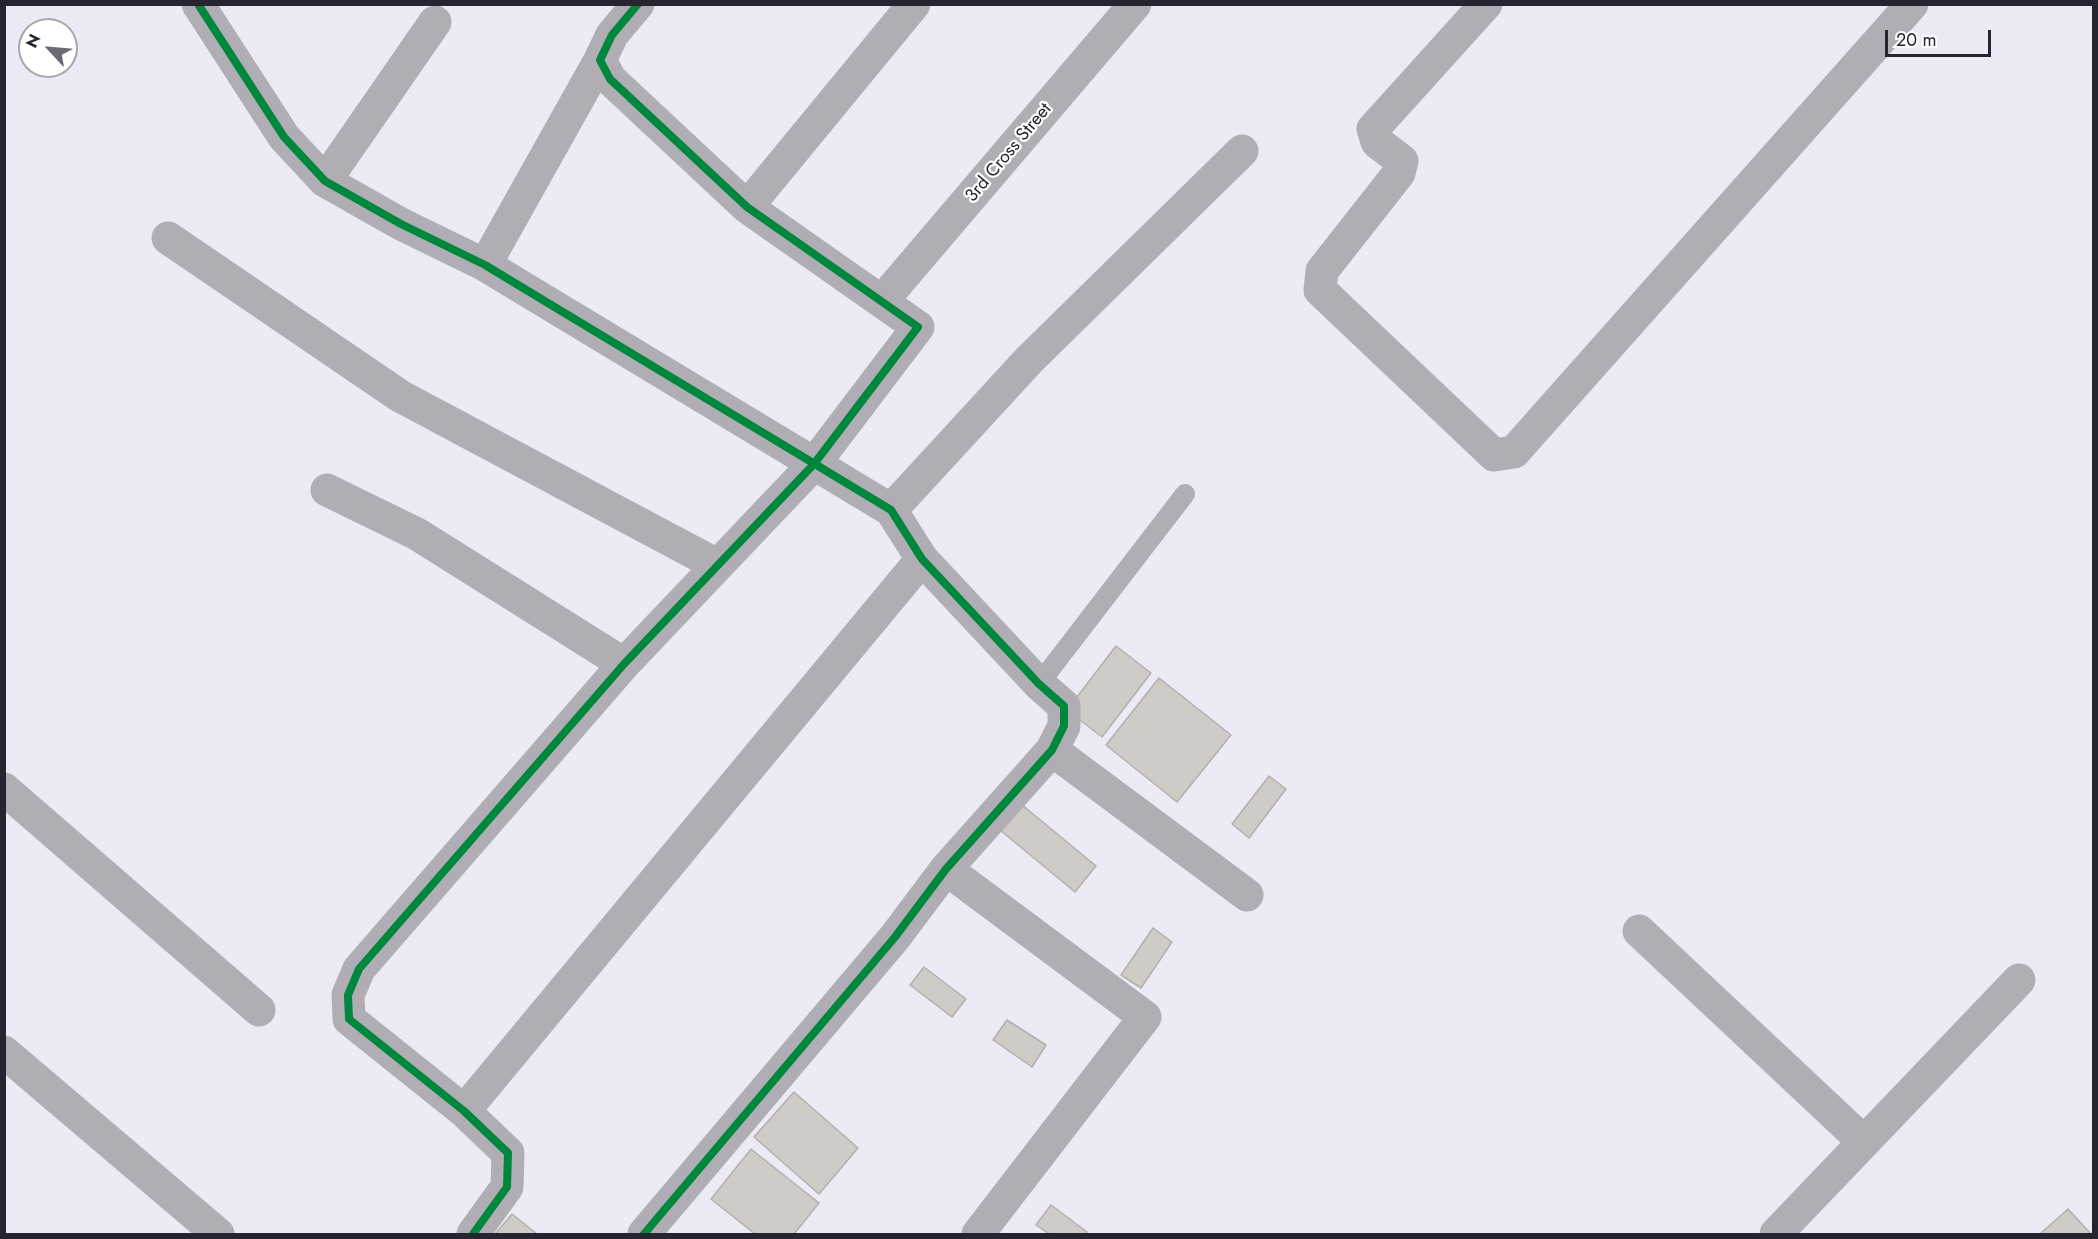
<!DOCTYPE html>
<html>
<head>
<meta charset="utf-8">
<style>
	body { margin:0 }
	#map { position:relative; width:2098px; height:1239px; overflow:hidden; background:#eceaf5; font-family:Jost,sans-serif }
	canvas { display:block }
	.frame { position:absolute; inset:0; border:6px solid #262431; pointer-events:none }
	.north { position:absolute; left:18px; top:18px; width:60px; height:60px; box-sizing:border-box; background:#fff; border:2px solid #a8a7ad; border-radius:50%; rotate:296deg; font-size:16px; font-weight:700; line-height:24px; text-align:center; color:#262431 }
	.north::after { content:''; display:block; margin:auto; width:21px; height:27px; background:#6b6976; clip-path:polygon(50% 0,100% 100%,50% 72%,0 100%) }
	.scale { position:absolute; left:1885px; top:30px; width:106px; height:27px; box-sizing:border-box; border:3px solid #262431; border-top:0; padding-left:8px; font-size:18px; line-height:21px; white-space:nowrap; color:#262431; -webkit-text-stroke:4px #fff; paint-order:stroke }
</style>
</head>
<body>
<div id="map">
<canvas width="2098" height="1239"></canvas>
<div class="frame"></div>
<div class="north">N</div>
<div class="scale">20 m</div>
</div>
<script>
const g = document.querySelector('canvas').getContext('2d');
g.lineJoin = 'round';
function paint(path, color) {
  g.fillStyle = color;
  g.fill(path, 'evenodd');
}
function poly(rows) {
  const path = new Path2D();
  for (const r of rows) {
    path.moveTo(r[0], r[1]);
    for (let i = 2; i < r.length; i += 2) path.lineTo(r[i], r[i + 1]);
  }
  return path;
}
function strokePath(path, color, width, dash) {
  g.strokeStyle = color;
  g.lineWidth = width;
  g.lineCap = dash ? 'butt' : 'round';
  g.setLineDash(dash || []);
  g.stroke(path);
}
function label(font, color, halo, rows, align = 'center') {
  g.font = font + ' Jost,sans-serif';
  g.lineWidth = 4.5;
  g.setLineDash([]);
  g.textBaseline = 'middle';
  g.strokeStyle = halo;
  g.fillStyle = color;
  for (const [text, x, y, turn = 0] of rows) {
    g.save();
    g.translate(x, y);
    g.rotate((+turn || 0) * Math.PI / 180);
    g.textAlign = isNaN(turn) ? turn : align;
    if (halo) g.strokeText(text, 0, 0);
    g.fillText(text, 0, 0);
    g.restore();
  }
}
const building = poly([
	[1116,646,1151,673,1102,737,1067,710,1116,646],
	[1159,678,1231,735,1177,802,1106,745,1159,678],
	[1269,776,1286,789,1249,838,1232,824,1269,776],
	[1021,804,1096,866,1075,892,1000,830,1021,804],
	[1153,928,1172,942,1141,988,1121,975,1153,928],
	[924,967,966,999,952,1017,910,985,924,967],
	[1007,1020,1046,1045,1032,1067,993,1040,1007,1020],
	[794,1092,858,1148,819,1194,754,1137,794,1092],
	[751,1149,819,1203,794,1234,755,1234,711,1199,751,1149],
	[1051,1205,1087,1232,1085,1234,1049,1234,1036,1225,1051,1205],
	[2068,1209,2091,1234,2040,1234,2068,1209],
	[512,1214,537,1234,495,1234,512,1214]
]);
const lane = poly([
	[1039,684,1185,494]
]);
const street = poly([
	[198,4,284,137,325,181,401,224,485,265,891,510,922,559,1039,684,1064,706,1064,726,1052,750,946,869,895,937,644,1234],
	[1486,4,1373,129,1377,142,1402,161,1399,173,1322,271,1320,290,1494,455,1514,452,1912,4],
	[325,181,435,22],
	[747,207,914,4],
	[168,238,400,396,717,565],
	[485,265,600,60],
	[882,301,1135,4],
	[327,490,417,534,624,664],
	[891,510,1029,360,1242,151],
	[1052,750,1247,895],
	[4,789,259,1010],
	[946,869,1145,1017,978,1234],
	[1639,931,1864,1142],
	[4,1052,218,1234],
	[464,1111,922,559],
	[473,1234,507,1187,508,1153,464,1111,349,1019,348,995,359,969,624,664,814,464,918,327,747,207,610,79,600,60,612,35,638,4],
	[1776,1234,2019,980]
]);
const cycleway = poly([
	[198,4,284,137,325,181,401,224,485,265,891,510,922,559,1039,684,1064,706,1064,726,1052,750,946,869,895,937,644,1234],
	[473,1234,507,1187,508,1153,464,1111,349,1019,348,995,359,969,624,664,814,464,918,327,747,207,610,79,600,60,612,35,638,4]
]);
const streetNames = [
	["3rd Cross Street",1009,153,-50]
];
paint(building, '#cfcbc6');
strokePath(building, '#b2b0af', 1.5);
strokePath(lane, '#b0aeb4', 20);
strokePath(street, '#b0aeb4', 33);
strokePath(cycleway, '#00873e', 8);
label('18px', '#262431', '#fff', streetNames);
</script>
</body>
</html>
